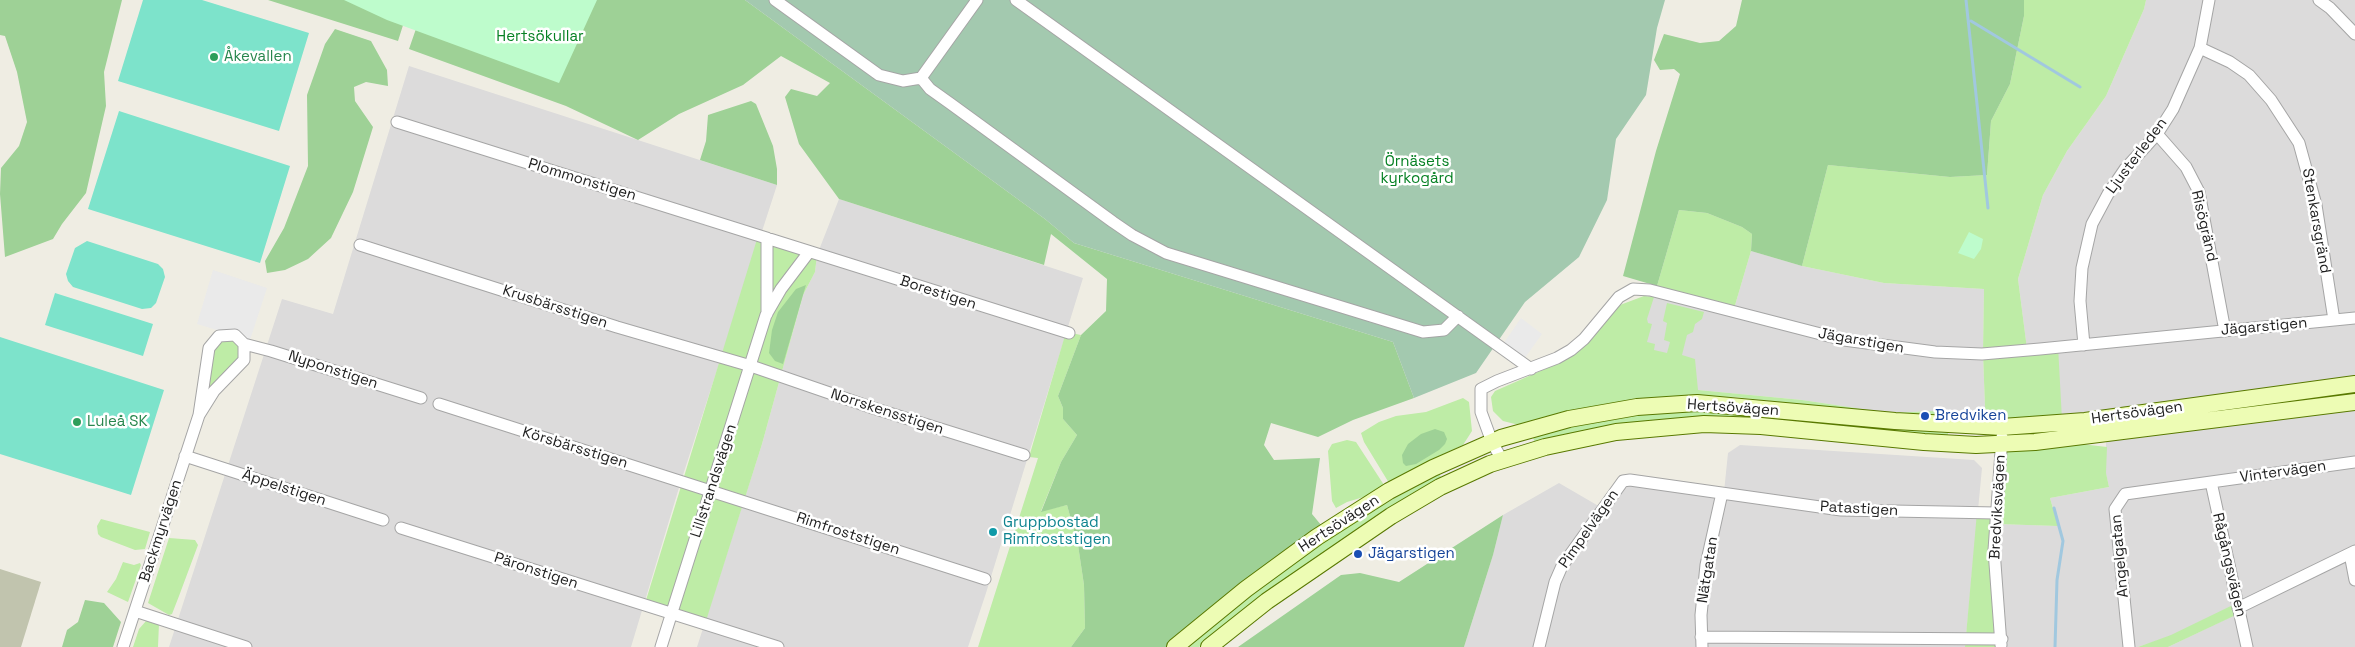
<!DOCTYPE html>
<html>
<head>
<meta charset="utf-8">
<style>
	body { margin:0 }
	canvas { display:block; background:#efede3 }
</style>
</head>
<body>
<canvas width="2355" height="647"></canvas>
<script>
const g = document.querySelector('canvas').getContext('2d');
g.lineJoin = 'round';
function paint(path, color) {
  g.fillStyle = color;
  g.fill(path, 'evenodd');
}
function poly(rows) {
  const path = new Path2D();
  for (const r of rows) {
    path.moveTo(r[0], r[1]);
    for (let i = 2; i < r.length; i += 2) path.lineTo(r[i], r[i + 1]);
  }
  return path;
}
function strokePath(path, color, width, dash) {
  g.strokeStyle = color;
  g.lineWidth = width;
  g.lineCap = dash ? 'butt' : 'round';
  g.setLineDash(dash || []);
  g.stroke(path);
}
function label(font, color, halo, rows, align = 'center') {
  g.font = font + ' "Space Grotesk",sans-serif';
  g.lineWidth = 5;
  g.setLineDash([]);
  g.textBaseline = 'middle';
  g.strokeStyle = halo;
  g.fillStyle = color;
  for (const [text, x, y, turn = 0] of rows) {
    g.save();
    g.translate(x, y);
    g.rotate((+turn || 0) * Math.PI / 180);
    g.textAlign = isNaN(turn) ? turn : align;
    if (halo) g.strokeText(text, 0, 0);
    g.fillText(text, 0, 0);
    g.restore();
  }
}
const residential = poly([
	[2146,0,2355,0,2355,382,2062,420,2027,349,2018,279,2043,195,2067,151,2106,96,2144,9],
	[409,66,777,185,681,481,631,647,169,647,282,299,333,314],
	[839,199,1083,278,986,593,968,647,697,647,762,444,803,295,815,272,817,255],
	[1751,251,1802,266,1884,283,1984,289,1983,353,1985,407,1979,413,1935,411,1889,413,1802,400,1698,390,1630,374,1650,290,1733,312],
	[2355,402,2355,647,2168,647,2239,613,2138,647,1999,647,1997,524,2058,526,2050,498,2109,487,2106,474,2106,434],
	[1740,445,1974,460,1982,468,1965,647,1464,647,1493,555,1503,515,1559,483,1602,508,1613,493,1641,481,1724,492,1728,453]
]);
const construction = poly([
	[0,569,41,582,21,647,0,647]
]);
const grass = poly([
	[2024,0,2146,0,2144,9,2106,96,2067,151,2043,195,2018,279,2027,349,2058,346,2062,420,2002,427,1735,397,1699,396,1659,398,1604,404,1519,425,1503,421,1493,411,1491,397,1495,391,1563,361,1620,305,1644,296,1654,297,1647,319,1648,323,1652,324,1647,342,1655,344,1654,350,1667,353,1670,342,1664,340,1667,323,1663,321,1667,303,1704,312,1702,319,1695,324,1693,332,1687,335,1682,355,1695,359,1698,390,1802,400,1889,413,1935,411,1980,413,1985,407,1983,353,1984,289,1884,283,1802,266,1828,165,1950,177,1987,175,1991,121,2010,84,2024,16],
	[1679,210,1707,213,1742,227,1752,234,1751,251,1733,312,1657,286],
	[758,236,817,255,815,272,803,295,762,444,705,624,643,610],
	[1066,332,1081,335,1058,396,1063,408,1063,419,1077,435,1061,462,1041,511,1067,505,1078,545,1084,585,1085,628,1071,647,978,647,1038,458,1029,457],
	[236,337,243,362,200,413,214,338],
	[1463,398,1469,402,1472,431,1463,445,1424,463,1389,483,1364,442,1361,433,1379,422,1396,416,1426,412],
	[1699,409,1948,433,1948,435,1947,438,1698,418,1614,425,1535,443,1532,435,1612,417],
	[1347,440,1356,442,1384,485,1367,496,1347,502,1336,508,1332,501,1328,451,1332,444],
	[2001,444,2081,444,2107,447,2106,473,2109,487,2050,498,2058,526,1997,524,1999,647,1965,647,1977,512,1996,513],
	[1438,472,1441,477,1344,538,1290,576,1199,647,1186,647,1286,568,1340,530],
	[101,519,150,532,145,549,135,550,101,537,98,534,97,526],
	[169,538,195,540,198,545,179,596,172,614,169,615,148,603],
	[123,562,134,565,140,563,141,565,128,602,107,592,116,579],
	[2237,603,2240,613,2168,647,2138,647,2171,635],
	[146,621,159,623,158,647,133,647,139,629]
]);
const forest = poly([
	[0,0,122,0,104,72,106,106,86,193,62,224,53,239,5,257,0,194,1,168,19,146,27,122,17,72,5,36,0,35],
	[268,0,411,0,398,41],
	[426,0,745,0,1045,219,1074,243,1393,342,1414,398,1353,420,1318,437,1271,423,1264,445,1274,460,1320,458,1312,514,1326,531,1177,647,1071,647,1085,628,1084,585,1078,545,1067,505,1041,512,1061,462,1077,435,1063,419,1063,408,1058,396,1081,335,1106,311,1107,279,1051,234,1044,265,839,199,799,144,785,97,791,89,817,96,830,83,781,56,743,85,679,114,638,140,566,106,409,49],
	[1742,0,2024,0,2024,16,2010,84,1991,121,1987,175,1950,177,1828,165,1802,266,1751,251,1752,234,1742,227,1707,213,1679,210,1657,286,1623,276,1656,151,1680,74,1674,69,1660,70,1654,60,1664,34,1700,43,1719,41,1736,26],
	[335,29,371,41,387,70,388,86,366,82,354,87,355,101,373,127,353,192,331,238,308,259,285,270,267,273,265,261,284,228,308,166,307,95,325,44],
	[751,101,756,104,773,146,777,169,777,185,700,160,706,141,708,115],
	[806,285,803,295,783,364,775,361,769,353,772,330,778,312,796,289],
	[1435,429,1444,432,1447,439,1445,444,1439,450,1416,464,1406,466,1403,463,1402,455,1408,444,1421,434],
	[1503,515,1493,555,1464,647,1238,647,1341,575,1360,573,1399,582],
	[85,600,104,603,121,622,113,647,62,647,67,630,78,622]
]);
const cemetery = poly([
	[745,0,1665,0,1657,28,1646,95,1616,139,1607,200,1579,257,1525,302,1476,373,1414,398,1393,342,1074,243,1045,219]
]);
const park = poly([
	[344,0,597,0,559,83,387,20],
	[1969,232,1983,239,1981,249,1974,259,1958,253]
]);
const pitch = poly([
	[143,0,202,0,309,33,279,131,118,81],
	[119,111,290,166,260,263,88,209],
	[87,241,158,264,163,269,165,277,156,303,151,308,142,309,73,287,68,281,66,274,75,248],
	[55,293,153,324,143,356,45,325],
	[0,337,164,390,131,495,0,454]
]);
const parking = poly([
	[213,270,267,288,250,340,197,324],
	[1521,318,1542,334,1522,362,1501,347]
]);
const stream = poly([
	[1966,0,1988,208],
	[1971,21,2080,87],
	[2054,508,2063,541,2057,580,2055,647]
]);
const street = poly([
	[775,0,879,75,903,81,921,78,930,89,951,104,1113,222,1132,235,1166,253,1423,332,1444,330,1458,316],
	[1016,0,1531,369],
	[2319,0,2330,8,2355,34],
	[2200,48,2230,62,2249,75,2271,100,2299,143,2316,205,2334,320],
	[921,78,977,0],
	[397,122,1069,333],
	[2157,134,2186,167,2199,192,2225,331],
	[360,245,617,327,751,366,873,408,1024,455],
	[767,314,767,238],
	[244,344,271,351,421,398],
	[2084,345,2080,301,2082,268,2092,224,2108,194,2125,169,2157,134,2173,109,2200,48,2209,0],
	[439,404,985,579],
	[185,456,383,520],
	[1502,460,1492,442,1481,412,1481,389,1497,381,1557,358,1571,350,1584,339,1619,297,1633,289,1650,290,1844,340,1935,352,1982,354,2040,349,2355,318],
	[2211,482,2247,647],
	[401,528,778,647],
	[2350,554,2355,580],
	[2238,608,2355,551],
	[135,611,246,647],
	[1701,637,2002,639],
	[2001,645,1994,550,2002,437],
	[123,647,199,415,209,348,219,336,235,335,244,344,244,360,214,391,199,415],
	[661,647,766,315,781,289,809,252],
	[1539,647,1555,582,1562,566,1623,481,1630,480,1841,510,1996,513],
	[1702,647,1701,615,1706,565,1722,493],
	[2129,647,2115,509,2125,494,2355,462]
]);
const secondary = poly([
	[1175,647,1246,589,1317,537,1389,491,1433,468,1501,438,1569,419,1637,407,1697,403,1895,421,2002,427,2085,421,2355,384],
	[1209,647,1267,601,1391,516,1440,487,1490,464,1545,447,1616,432,1704,424,1761,426,1924,442,1976,445,2035,442,2355,402]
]);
const markers = [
	[214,57,5,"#2e9e5b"],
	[1925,416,5,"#1a4fb4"],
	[77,422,5,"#2e9e5b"],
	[993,532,5,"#0f9aa8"],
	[1358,554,5,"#1a4fb4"]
];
const parkNames = [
	["Hertsökullar",540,37],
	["Örnäsets",1417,162],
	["kyrkogård",1417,179]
];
const leisureNames = [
	["Åkevallen",224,57],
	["Luleå SK",87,422]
];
const streetNames = [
	["Ljusterleden",2137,156,-53],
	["Plommonstigen",582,180,17],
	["Stenkarsgränd",2316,221,80],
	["Risögränd",2204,226,77],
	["Borestigen",938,293,18],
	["Krusbärsstigen",555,307,18],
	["Jägarstigen",2264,327,-5],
	["Jägarstigen",1861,341,10],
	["Nyponstigen",333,370,18],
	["Hertsövägen",1733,408,4],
	["Norrskensstigen",887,412,18],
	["Hertsövägen",2137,413,-8],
	["Körsbärsstigen",575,448,17],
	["Vintervägen",2283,472,-8],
	["Lillstrandsvägen",714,481,-72],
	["Äppelstigen",284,488,18],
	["Bredviksvägen",1998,507,-87],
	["Patastigen",1859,509,3],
	["Hertsövägen",1339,524,-33],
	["Pimpelvägen",1589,529,-55],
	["Backmyrvägen",161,531,-72],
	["Rimfroststigen",848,534,18],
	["Angelgatan",2120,556,-95],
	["Rågångsvägen",2229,565,77],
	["Nätgatan",1708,570,-81],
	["Päronstigen",536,571,18]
];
const transitNames = [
	["Bredviken",1935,416],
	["Jägarstigen",1368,554]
];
const cultureNames = [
	["Gruppbostad",1003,523],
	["Rimfroststigen",1003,540]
];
paint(residential, '#dcdbdb');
paint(construction, '#c1c4ae');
paint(grass, '#beeca6');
paint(forest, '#9ed196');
paint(cemetery, '#a3c9af');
paint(park, '#befccc');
paint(pitch, '#7de3cb');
paint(parking, '#eaeaea');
strokePath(stream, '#a1c8df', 3);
strokePath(street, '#a5a5a5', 13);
strokePath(secondary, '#597900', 18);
strokePath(street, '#fff', 11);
strokePath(secondary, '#edfcb4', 16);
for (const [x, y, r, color] of markers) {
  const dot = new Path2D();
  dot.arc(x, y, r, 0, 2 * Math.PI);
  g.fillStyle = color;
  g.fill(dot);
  strokePath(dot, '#fff', 2);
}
label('15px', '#068124', '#fff', parkNames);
label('15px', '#27864d', '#fff', leisureNames, 'left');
label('15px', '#1e1e1e', '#fff', streetNames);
label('15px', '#164399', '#fff', transitNames, 'left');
label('15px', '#0d838f', '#fff', cultureNames, 'left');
</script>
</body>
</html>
